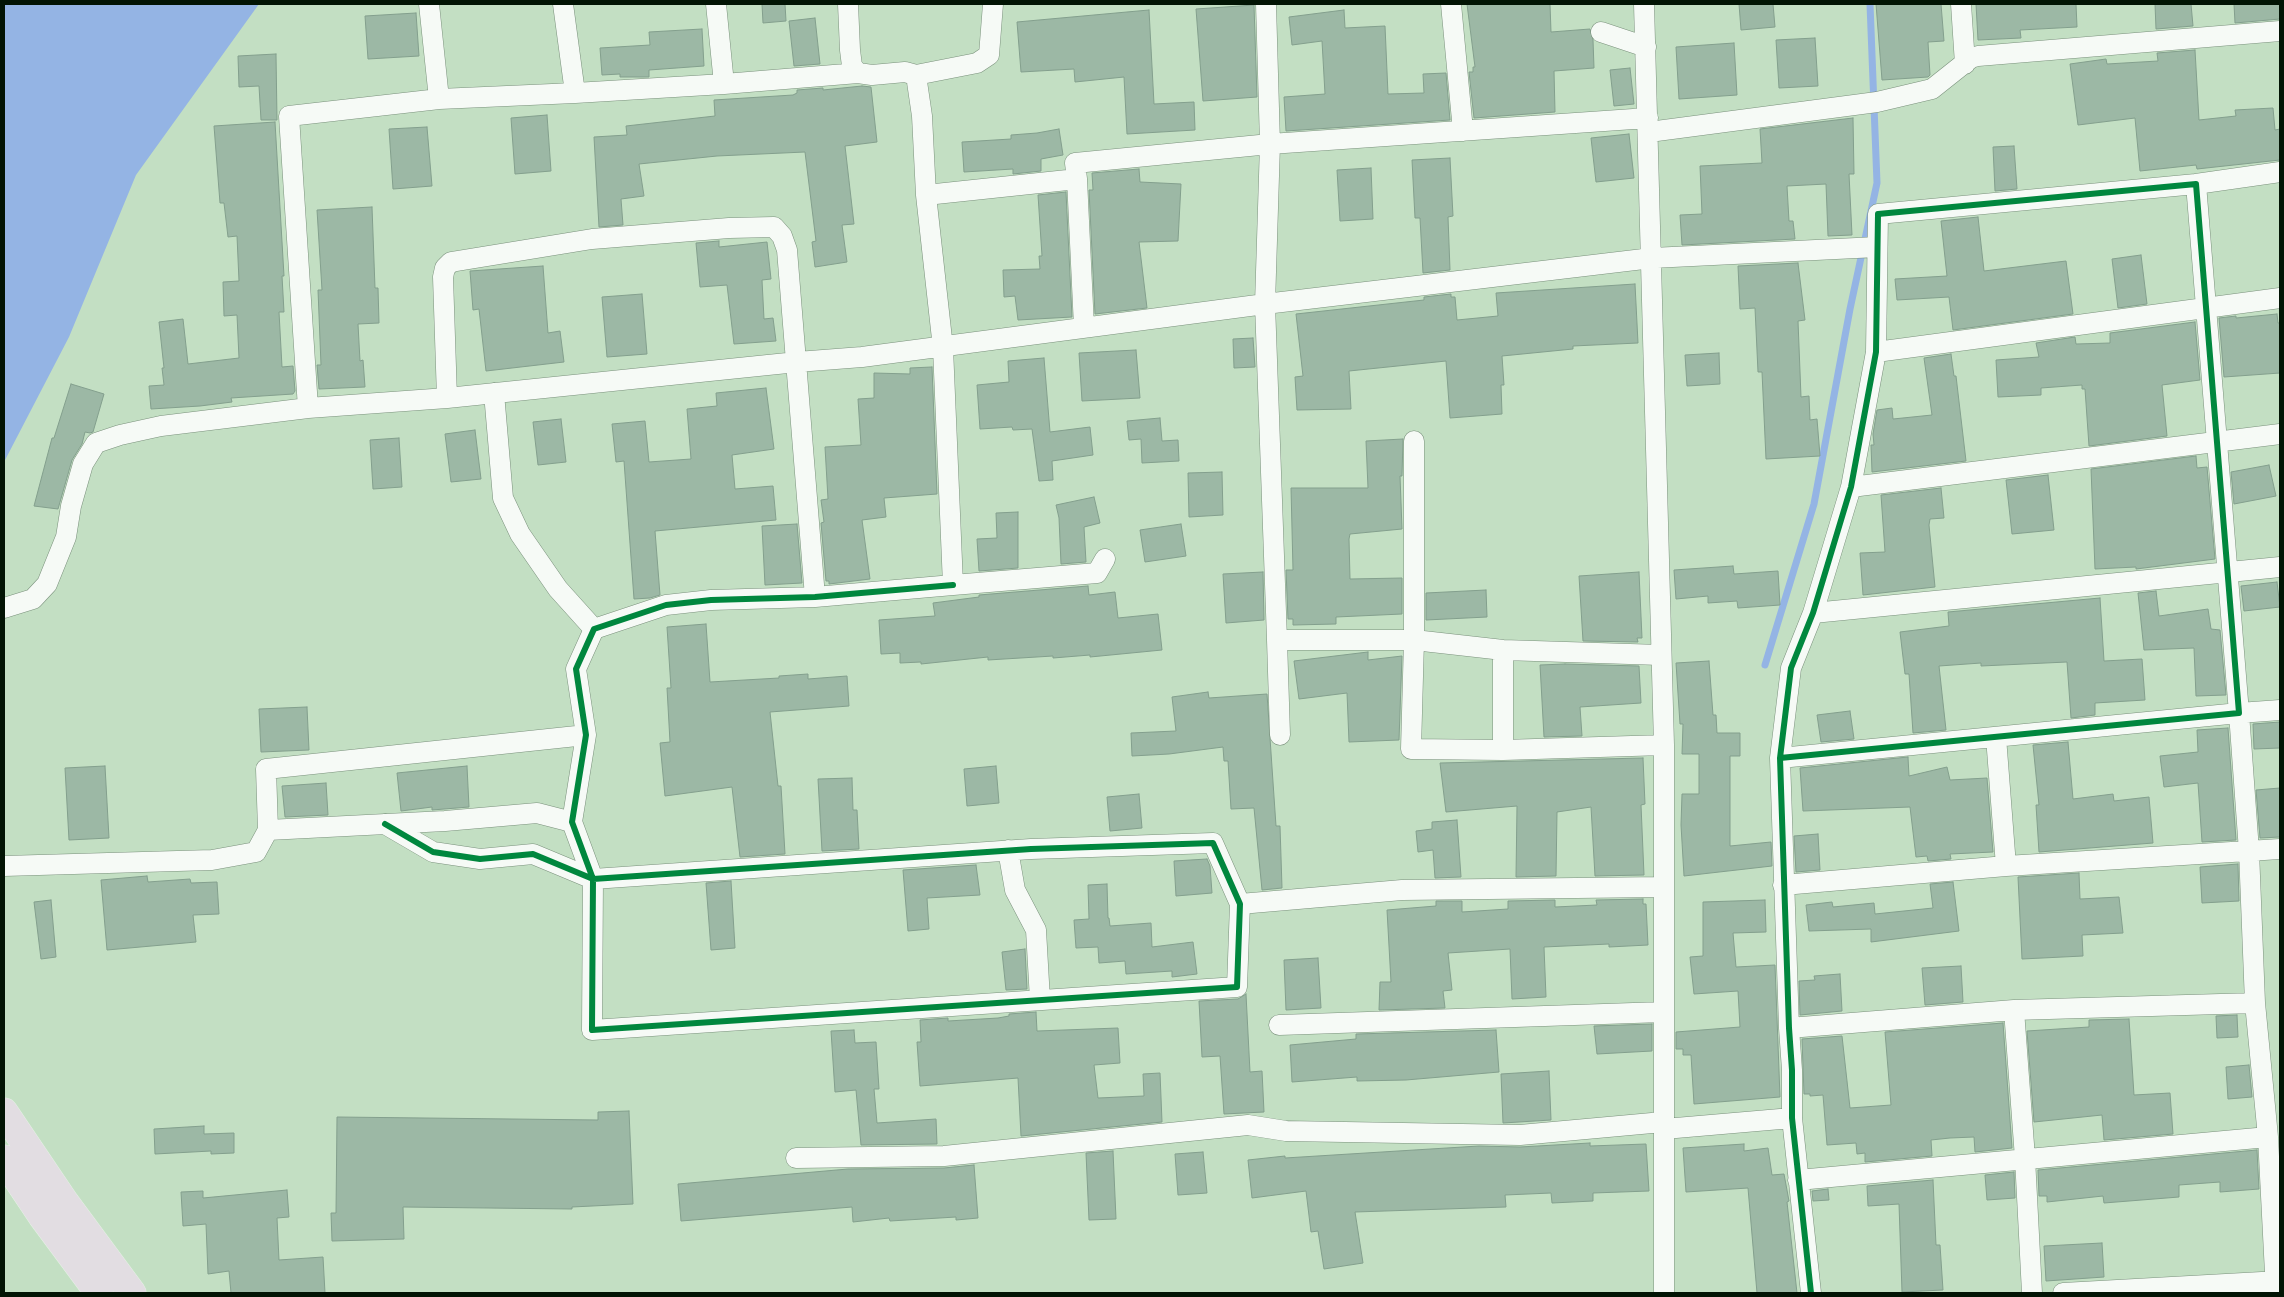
<!DOCTYPE html>
<html>
<head>
<meta charset="utf-8">
<style>
	body { margin:0 }
	#map { position:relative; width:2284px; height:1297px; overflow:hidden; background:#c3dfc3; font-family:"Crimson Pro",serif }
	canvas { display:block }
	.frame { position:absolute; inset:0; border:5px solid #021404; pointer-events:none }
</style>
</head>
<body>
<div id="map">
<canvas width="2284" height="1297"></canvas>
<div class="frame"></div>
</div>
<script>
const g = document.querySelector('canvas').getContext('2d');
g.lineJoin = 'round';
function paint(path, color) {
  g.fillStyle = color;
  g.fill(path, 'evenodd');
}
function poly(rows) {
  const path = new Path2D();
  for (const r of rows) {
    path.moveTo(r[0], r[1]);
    for (let i = 2; i < r.length; i += 2) path.lineTo(r[i], r[i + 1]);
  }
  return path;
}
function strokePath(path, color, width, dash) {
  g.strokeStyle = color;
  g.lineWidth = width;
  g.lineCap = dash ? 'butt' : 'round';
  g.setLineDash(dash || []);
  g.stroke(path);
}
const water = poly([
	[4,4,259,4,136,175,69,337,4,462]
]);
const stream = poly([
	[1765,665,1814,504,1850,309,1877,183,1870,4]
]);
const building = poly([
	[762,4,785,4,786,21,763,23,762,4],
	[1467,4,1550,4,1551,32,1590,29,1593,40,1594,68,1554,71,1555,112,1474,118,1469,72,1473,72,1473,67,1475,67,1467,4],
	[1739,4,1773,4,1775,27,1741,30,1739,4],
	[1876,4,1941,4,1944,41,1928,42,1930,75,1928,77,1882,80,1876,4],
	[1976,4,2076,4,2077,27,2020,30,2021,38,1978,40,1976,4],
	[2155,4,2191,4,2193,26,2156,29,2155,4],
	[2234,4,2280,4,2280,19,2235,23,2234,4],
	[1254,5,1257,97,1203,101,1196,9,1254,5],
	[1149,10,1154,104,1194,102,1195,130,1127,134,1124,77,1075,82,1074,69,1021,72,1017,22,1149,10],
	[1344,10,1345,28,1385,26,1388,94,1424,93,1423,74,1446,73,1450,120,1286,131,1284,97,1325,94,1322,41,1292,45,1289,17,1344,10],
	[416,13,419,56,368,59,365,16,416,13],
	[815,18,820,64,794,66,789,21,815,18],
	[702,29,704,66,649,70,649,77,620,77,620,74,602,75,600,48,650,45,649,32,702,29],
	[1815,38,1818,86,1779,88,1776,40,1815,38],
	[1734,43,1737,95,1679,99,1676,47,1734,43],
	[2195,50,2199,120,2236,116,2235,110,2273,108,2275,130,2280,129,2280,160,2197,169,2196,165,2140,171,2135,118,2078,125,2070,64,2106,59,2107,64,2158,61,2157,53,2195,50],
	[276,54,277,120,261,120,259,86,239,87,238,56,276,54],
	[1630,68,1634,104,1614,106,1610,70,1630,68],
	[862,86,871,87,877,142,845,146,854,224,842,225,847,262,815,267,812,242,816,241,805,152,717,156,639,164,644,196,621,199,623,225,599,227,594,137,627,135,626,126,715,116,714,100,793,95,797,93,797,90,823,88,823,90,862,86],
	[547,115,551,171,515,174,511,118,547,115],
	[1853,118,1854,174,1849,174,1852,235,1828,236,1826,184,1787,186,1789,221,1793,221,1795,239,1682,245,1680,215,1702,214,1700,166,1762,163,1760,129,1853,118],
	[275,122,284,276,282,276,284,312,279,312,282,367,293,366,295,391,293,394,231,398,232,402,200,406,151,409,149,386,164,385,162,368,164,368,159,322,183,319,188,364,239,358,237,315,224,316,223,282,239,281,237,236,228,237,224,203,220,203,214,126,275,122],
	[427,127,432,186,393,189,389,129,427,127],
	[1059,129,1063,155,1041,159,1041,171,1013,174,1013,169,964,172,962,142,1011,139,1011,135,1037,133,1059,129],
	[1629,134,1634,178,1596,182,1591,138,1629,134],
	[2014,146,2017,189,1995,191,1993,147,2014,146],
	[1450,158,1453,216,1448,217,1450,270,1423,273,1420,218,1415,218,1412,160,1450,158],
	[1371,168,1373,219,1340,221,1337,170,1371,168],
	[1139,169,1140,182,1181,184,1178,241,1139,242,1147,308,1095,314,1089,190,1093,190,1092,173,1139,169],
	[1066,192,1072,317,1018,320,1015,296,1004,297,1003,270,1040,269,1039,256,1042,256,1038,195,1066,192],
	[372,207,375,288,378,288,379,323,358,324,360,361,363,360,365,387,319,389,317,365,321,365,318,290,322,290,317,210,372,207],
	[1978,217,1984,271,2066,261,2073,314,1953,330,1949,297,1897,300,1895,279,1947,276,1941,221,1978,217],
	[719,241,719,247,767,242,771,279,762,280,764,319,773,318,776,341,734,344,727,285,700,287,696,243,719,241],
	[2141,255,2147,304,2118,308,2112,259,2141,255],
	[1798,263,1805,320,1798,321,1801,397,1809,396,1810,420,1817,419,1820,456,1766,459,1762,372,1758,372,1755,308,1740,309,1738,266,1798,263],
	[543,266,548,333,560,331,564,362,486,371,479,309,473,310,470,271,543,266],
	[1635,284,1638,343,1573,346,1573,349,1502,356,1504,385,1501,385,1502,414,1450,418,1446,361,1349,371,1351,409,1297,410,1295,377,1303,376,1296,314,1424,300,1424,297,1451,294,1451,297,1455,297,1457,320,1498,316,1496,293,1635,284],
	[642,294,647,354,607,357,602,297,642,294],
	[2277,314,2278,323,2280,323,2280,373,2224,377,2219,318,2236,316,2236,318,2277,314],
	[2195,322,2200,380,2162,385,2167,436,2089,446,2085,389,2082,389,2082,385,2041,388,2041,395,1998,397,1996,360,2039,357,2036,343,2075,337,2076,344,2110,343,2110,333,2195,322],
	[1253,338,1255,367,1234,368,1233,339,1253,338],
	[1136,350,1140,398,1082,401,1079,353,1136,350],
	[1719,353,1720,384,1687,386,1685,355,1719,353],
	[1951,354,1954,376,1956,376,1966,461,1872,472,1871,445,1874,445,1873,434,1877,410,1892,408,1893,419,1932,415,1924,358,1951,354],
	[1044,358,1050,432,1090,427,1093,455,1052,461,1053,480,1039,481,1032,429,1013,430,1012,427,980,429,977,385,1009,382,1008,361,1044,358],
	[932,367,937,494,884,498,886,517,862,520,870,579,829,584,829,581,826,581,821,523,824,522,821,500,828,499,825,447,861,445,858,399,874,398,874,373,910,374,910,368,932,367],
	[71,384,104,394,93,432,90,433,85,432,82,444,72,460,58,509,34,506,52,438,54,438,71,384],
	[766,388,774,449,732,455,735,489,773,486,776,520,655,531,660,595,650,598,634,599,624,461,616,462,612,424,645,421,649,462,691,459,687,409,717,406,716,393,766,388],
	[1160,418,1162,441,1178,440,1179,461,1142,463,1141,439,1129,440,1127,421,1160,418],
	[561,419,566,462,538,465,533,422,561,419],
	[475,430,481,479,451,482,445,434,475,430],
	[399,438,402,487,373,489,370,440,399,438],
	[1403,439,1402,476,1400,476,1402,529,1350,534,1349,539,1350,579,1402,578,1402,614,1336,617,1336,624,1293,625,1293,619,1288,619,1286,570,1293,570,1291,488,1368,488,1366,441,1403,439],
	[2196,456,2197,468,2207,467,2215,559,2136,569,2136,567,2095,569,2091,469,2196,456],
	[2269,465,2276,496,2234,504,2231,472,2269,465],
	[1222,472,1223,515,1189,517,1188,473,1222,472],
	[2048,475,2054,530,2012,534,2006,480,2048,475],
	[1941,488,1944,518,1930,519,1929,525,1935,587,1863,595,1860,553,1885,552,1881,495,1941,488],
	[1094,497,1100,523,1084,527,1086,562,1061,564,1059,518,1056,505,1094,497],
	[1018,512,1018,568,979,571,977,539,997,538,996,513,1018,512],
	[797,524,802,583,765,585,762,526,797,524],
	[1181,524,1186,556,1145,562,1140,530,1181,524],
	[1733,566,1734,574,1778,571,1780,605,1738,608,1737,601,1708,603,1708,596,1676,599,1674,570,1733,566],
	[1263,572,1264,620,1226,623,1223,574,1263,572],
	[1639,572,1642,638,1637,638,1638,642,1583,641,1579,576,1639,572],
	[2277,582,2280,607,2244,611,2241,586,2277,582],
	[1088,586,1089,595,1115,592,1118,618,1158,614,1162,650,1090,657,1090,655,1053,658,1053,656,988,660,988,657,921,664,921,662,900,663,900,653,881,654,879,620,935,616,933,603,979,597,979,595,1088,586],
	[1486,590,1487,617,1426,620,1426,593,1486,590],
	[2156,591,2159,616,2208,609,2211,629,2220,630,2226,695,2196,696,2194,648,2144,650,2138,593,2156,591],
	[2100,598,2104,661,2142,659,2145,700,2095,703,2095,715,2071,718,2067,662,1981,666,1981,663,1939,666,1946,730,1913,733,1909,674,1905,674,1900,632,1949,626,1948,612,2100,598],
	[706,624,710,682,779,678,779,676,808,674,808,679,847,676,849,706,770,712,778,786,781,786,785,854,740,857,732,787,665,796,660,743,670,742,667,688,671,688,667,627,706,624],
	[1368,652,1368,660,1402,656,1399,740,1349,742,1347,693,1299,699,1294,661,1368,652],
	[1709,661,1713,715,1716,715,1717,733,1740,733,1740,756,1730,756,1730,846,1771,842,1772,866,1684,876,1681,825,1682,794,1699,794,1699,754,1682,754,1683,724,1680,724,1676,663,1709,661],
	[1565,664,1639,666,1641,703,1580,707,1582,736,1544,737,1540,665,1565,664],
	[1208,692,1209,698,1267,694,1276,826,1280,826,1282,888,1262,890,1254,808,1231,809,1228,761,1224,761,1223,747,1169,754,1132,756,1131,733,1176,731,1172,697,1208,692],
	[307,707,309,750,261,752,259,709,307,707],
	[1850,711,1854,739,1821,742,1817,715,1850,711],
	[2280,722,2280,748,2254,749,2253,724,2280,722],
	[2228,728,2236,840,2202,842,2198,783,2164,787,2160,756,2198,752,2197,730,2228,728],
	[2068,742,2073,799,2113,794,2114,801,2149,797,2153,843,2039,852,2036,805,2039,805,2033,745,2068,742],
	[1908,757,1909,776,1947,767,1950,780,1987,778,1993,852,1950,854,1951,859,1928,861,1927,856,1916,857,1910,807,1803,811,1800,768,1908,757],
	[1643,758,1645,804,1641,805,1644,875,1595,876,1591,807,1557,812,1556,876,1516,877,1517,806,1446,812,1440,763,1643,758],
	[105,766,109,838,69,840,65,768,105,766],
	[467,766,469,807,432,810,432,807,401,811,397,773,467,766],
	[996,766,999,803,967,806,964,769,996,766],
	[852,778,853,810,857,810,859,849,822,851,818,779,852,778],
	[326,783,328,815,285,817,282,786,326,783],
	[2280,788,2280,837,2260,838,2256,790,2280,788],
	[1139,794,1142,828,1110,831,1107,797,1139,794],
	[1457,820,1461,877,1435,878,1433,850,1418,852,1416,831,1432,829,1432,822,1457,820],
	[1818,834,1820,870,1796,872,1794,836,1818,834],
	[1207,859,1210,866,1212,893,1176,896,1174,861,1207,859],
	[2238,864,2239,901,2202,903,2200,867,2238,864],
	[976,865,980,895,927,898,929,929,908,931,903,870,976,865],
	[2079,873,2080,899,2119,897,2123,933,2082,935,2083,956,2022,959,2018,877,2079,873],
	[147,876,148,882,190,879,191,883,217,882,219,914,193,915,196,942,107,950,101,880,147,876],
	[731,881,735,948,711,950,706,883,731,881],
	[1953,882,1959,931,1871,942,1871,929,1809,931,1806,905,1832,902,1833,907,1874,903,1875,914,1933,908,1930,884,1953,882],
	[1107,884,1108,918,1109,918,1110,926,1151,923,1152,947,1193,942,1197,974,1172,977,1172,971,1126,974,1125,961,1099,963,1098,947,1076,948,1074,920,1089,919,1088,885,1107,884],
	[1643,899,1643,904,1646,904,1648,945,1609,947,1609,944,1544,947,1546,997,1512,999,1510,949,1448,953,1452,990,1443,991,1445,1008,1379,1010,1380,982,1391,982,1387,910,1436,906,1436,901,1462,901,1462,912,1508,909,1508,901,1555,900,1555,907,1597,905,1596,900,1643,899],
	[51,900,56,957,41,959,34,902,51,900],
	[1765,900,1766,932,1733,933,1736,967,1775,965,1780,1097,1694,1104,1691,1055,1683,1055,1683,1049,1676,1049,1676,1032,1740,1027,1738,991,1694,994,1690,957,1703,956,1703,902,1765,900],
	[1025,949,1027,989,1006,990,1002,952,1025,949],
	[1318,958,1321,1008,1286,1010,1284,960,1318,958],
	[1961,966,1963,1002,1925,1005,1922,968,1961,966],
	[1840,974,1842,1011,1800,1015,1799,981,1815,980,1814,976,1840,974],
	[1246,994,1250,1072,1262,1071,1264,1112,1224,1114,1220,1056,1202,1057,1199,1001,1238,999,1246,994],
	[1036,1012,1037,1031,1118,1028,1120,1063,1094,1065,1098,1098,1144,1096,1143,1074,1160,1073,1162,1122,1021,1136,1018,1078,920,1086,917,1042,921,1042,920,1020,948,1018,948,1021,998,1018,1009,1016,1009,1014,1036,1012],
	[2237,1015,2238,1037,2217,1038,2216,1016,2237,1015],
	[2129,1019,2134,1095,2170,1093,2173,1134,2104,1140,2102,1115,2034,1122,2027,1031,2089,1027,2089,1020,2129,1019],
	[2003,1023,2012,1148,1975,1152,1974,1137,1950,1138,1931,1140,1932,1156,1865,1162,1865,1153,1857,1154,1856,1143,1827,1145,1823,1095,1810,1096,1810,1094,1804,1094,1802,1039,1842,1036,1850,1108,1891,1105,1885,1032,2003,1023],
	[1652,1024,1652,1051,1597,1054,1594,1026,1652,1024],
	[854,1030,855,1043,876,1042,879,1089,874,1089,877,1123,936,1119,937,1144,861,1145,856,1090,835,1092,831,1031,854,1030],
	[1496,1030,1499,1072,1406,1080,1357,1081,1357,1077,1292,1082,1290,1045,1356,1039,1356,1034,1496,1030],
	[2249,1065,2252,1097,2228,1099,2226,1067,2249,1065],
	[1549,1071,1551,1120,1503,1123,1501,1074,1549,1071],
	[629,1111,633,1204,572,1207,572,1209,403,1207,404,1239,332,1241,331,1213,336,1213,337,1117,598,1120,598,1112,629,1111],
	[204,1126,204,1134,234,1133,234,1153,211,1154,211,1151,155,1154,154,1129,204,1126],
	[1590,1143,1590,1146,1646,1144,1649,1191,1593,1193,1593,1201,1552,1203,1551,1193,1505,1195,1506,1207,1355,1212,1363,1263,1324,1269,1318,1231,1311,1232,1306,1191,1252,1198,1248,1160,1285,1156,1285,1158,1479,1146,1520,1147,1590,1143],
	[1744,1144,1744,1151,1768,1148,1772,1175,1784,1174,1789,1201,1787,1202,1797,1293,1757,1293,1748,1188,1686,1192,1683,1148,1744,1144],
	[2257,1150,2259,1189,2220,1192,2220,1182,2179,1185,2179,1197,2104,1203,2103,1196,2047,1202,2047,1196,2039,1196,2038,1170,2257,1150],
	[1113,1151,1116,1219,1089,1220,1086,1153,1113,1151],
	[1203,1152,1207,1193,1178,1195,1175,1154,1203,1152],
	[974,1165,978,1218,956,1220,956,1217,890,1221,889,1218,853,1222,852,1207,681,1221,678,1184,848,1169,944,1168,974,1165],
	[2014,1172,2015,1198,1987,1200,1985,1175,2014,1172],
	[1933,1180,1936,1245,1940,1245,1943,1290,1902,1292,1899,1204,1868,1206,1867,1186,1933,1180],
	[1828,1189,1829,1200,1813,1201,1812,1191,1828,1189],
	[287,1190,289,1217,277,1218,279,1260,323,1257,325,1293,231,1293,229,1271,208,1274,206,1224,183,1226,181,1192,203,1191,203,1198,287,1190],
	[2102,1243,2104,1277,2046,1281,2044,1246,2102,1243]
]);
const street = poly([
	[429,4,439,99],
	[716,4,724,84,858,73,872,75,905,72,916,75,922,116,926,195],
	[848,4,850,50,852,66,858,73],
	[1451,4,1463,131],
	[1644,4,1664,745,1664,1293],
	[1961,4,1965,64],
	[1601,32,1646,47],
	[916,75,977,63,989,55,993,4],
	[575,93,724,84],
	[1648,118,1270,144,1265,304,1277,640,1414,640,1503,650,1661,655],
	[1649,132,1877,102,1932,89,1971,58,1978,56,2280,31],
	[1077,179,1084,327],
	[2196,184,2280,172],
	[1876,352,2280,298],
	[494,393,503,498,520,534,558,589,594,629],
	[447,398,443,277,445,268,451,262,592,239,729,228,774,227,782,236,787,250,815,597],
	[308,408,289,116,439,99,575,93,563,4],
	[1414,441,1414,640,1411,749,1503,750,1664,745],
	[1851,487,2280,434],
	[1105,559,1097,573,953,585,943,348,926,195,1077,179,1075,163,1270,144,1266,4],
	[4,608,33,599,47,584,66,537,71,506,83,464,96,443,120,435,161,426,308,408,447,398,797,362,862,357,1265,304,1652,258,1877,247],
	[1813,613,2280,567],
	[1277,640,1280,735],
	[1996,737,2006,866],
	[1503,750,1503,650],
	[1780,758,2239,713,2196,184,1878,214,1876,352,1851,487,1813,613,1791,668,1780,758,1789,1028,1792,1070,1792,1118,1811,1293],
	[385,824,433,852,480,859,533,854,593,879,1031,849,1213,843,1240,904,1237,987,592,1030,593,879,572,822,586,735,576,669,594,629,666,605,711,600,815,597,953,585],
	[268,830,445,821,537,813,572,822],
	[1008,850,1015,890,1036,930,1040,1000],
	[4,866,212,860,256,852,268,830,266,769,586,735],
	[1783,885,2006,866,2280,849],
	[1240,904,1402,890,1663,887],
	[2014,1010,2025,1158,2032,1293],
	[1279,1025,1663,1012],
	[1789,1028,2014,1010,2255,1003],
	[1664,1129,1792,1118],
	[796,1158,944,1156,1248,1125,1286,1131,1520,1135,1663,1122],
	[1798,1180,2268,1137],
	[2063,1293,2280,1281],
	[2276,1293,2268,1137,2255,1003,2249,851,2239,713,2280,710]
]);
const highway = poly([
	[4,1112,64,1201,132,1293],
	[4,1159,42,1216,99,1293]
]);
const cycleway = poly([
	[1780,758,2239,713,2196,184,1878,214,1876,352,1851,487,1813,613,1791,668,1780,758,1789,1028,1792,1070,1792,1118,1811,1293],
	[385,824,433,852,480,859,533,854,593,879,1031,849,1213,843,1240,904,1237,987,592,1030,593,879,572,822,586,735,576,669,594,629,666,605,711,600,815,597,953,585]
]);
paint(water, '#94b4e4');
strokePath(stream, '#94b4e4', 7);
paint(building, '#9cb8a5');
strokePath(building, '#839f8d', 1);
strokePath(street, '#7a917c', 21);
strokePath(highway, '#e4f1e4', 29);
strokePath(street, '#f6faf6', 20);
strokePath(highway, '#e2dde2', 28);
strokePath(cycleway, '#00873e', 6);
</script>
</body>
</html>
